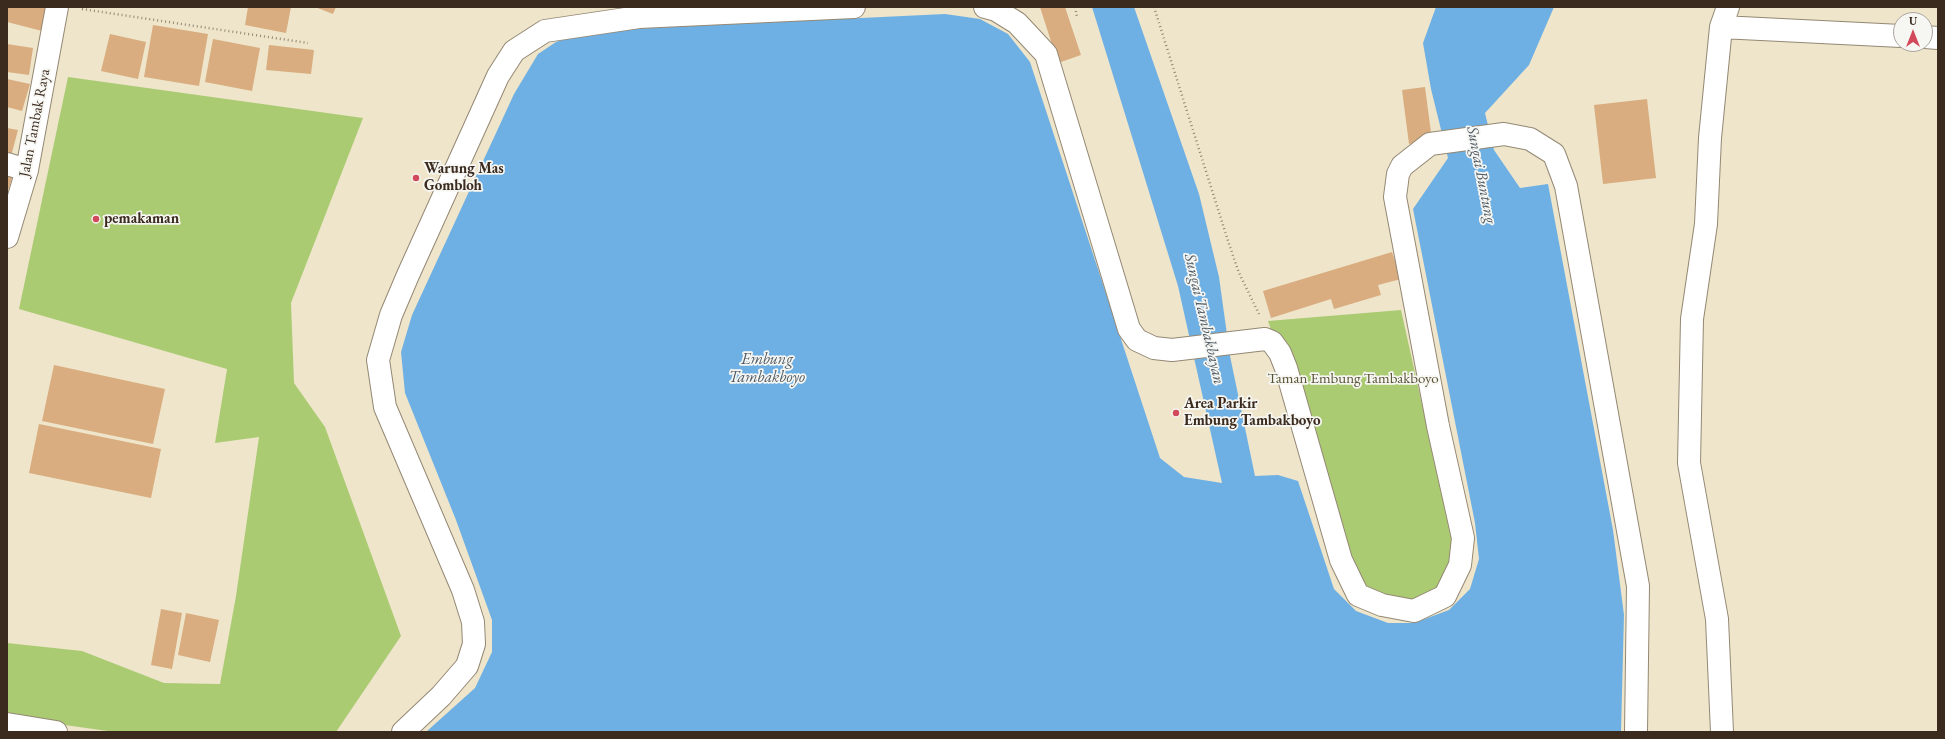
<!DOCTYPE html>
<html>
<head>
<meta charset="utf-8">
<style>
	body { margin:0 }
	#map { position:relative; width:1945px; height:739px; overflow:hidden; background:#eee5cb; font-family:"EB Garamond",serif }
	canvas { display:block }
	.frame { position:absolute; inset:0; border:8px solid #3b2a1e; pointer-events:none }
	.north { position:absolute; left:1893px; top:12px; width:40px; height:40px; box-sizing:border-box; background:#f6f6f2; border:1px solid #aba49d; border-radius:50%; rotate:0deg; font-size:11px; font-weight:700; line-height:16px; text-align:center; color:#3b2a1e }
	.north::after { content:''; display:block; margin:auto; width:14px; height:18px; background:#d1495b; clip-path:polygon(50% 0,100% 100%,50% 72%,0 100%) }
</style>
</head>
<body>
<div id="map">
<canvas width="1945" height="739"></canvas>
<div class="frame"></div>
<div class="north">U</div>
</div>
<script>
const g = document.querySelector('canvas').getContext('2d');
g.lineJoin = 'round';
function paint(path, color) {
  g.fillStyle = color;
  g.fill(path, 'evenodd');
}
function poly(rows) {
  const path = new Path2D();
  for (const r of rows) {
    path.moveTo(r[0], r[1]);
    for (let i = 2; i < r.length; i += 2) path.lineTo(r[i], r[i + 1]);
  }
  return path;
}
function strokePath(path, color, width, dash) {
  g.strokeStyle = color;
  g.lineWidth = width;
  g.lineCap = dash ? 'butt' : 'round';
  g.setLineDash(dash || []);
  g.stroke(path);
}
function label(font, color, halo, rows, align = 'center') {
  g.font = font + ' "EB Garamond",serif';
  g.lineWidth = 3.5;
  g.setLineDash([]);
  g.textBaseline = 'middle';
  g.strokeStyle = halo;
  g.fillStyle = color;
  for (const [text, x, y, turn = 0] of rows) {
    g.save();
    g.translate(x, y);
    g.rotate((+turn || 0) * Math.PI / 180);
    g.textAlign = isNaN(turn) ? turn : align;
    if (halo) g.strokeText(text, 0, 0);
    g.fillText(text, 0, 0);
    g.restore();
  }
}
const green = poly([
	[68,77,363,118,291,303,294,383,325,427,401,636,336,732,115,732,7,717,7,643,82,651,164,683,220,684,236,596,259,437,215,443,227,369,19,309],
	[1401,310,1451,535,1451,548,1450,561,1436,590,1429,596,1407,601,1359,587,1268,321]
]);
const water = poly([
	[1092,7,1134,7,1199,194,1219,277,1230,356,1255,476,1278,475,1298,481,1334,589,1356,611,1388,623,1414,623,1449,610,1470,589,1479,559,1475,523,1413,209,1448,158,1431,89,1423,43,1436,7,1554,7,1529,65,1485,113,1494,150,1520,188,1548,184,1613,530,1624,615,1621,732,426,732,475,688,492,652,492,620,456,520,405,393,401,352,412,315,514,94,538,54,556,42,589,31,945,14,980,19,1008,34,1030,62,1160,458,1184,477,1222,483,1178,286]
]);
const building = poly([
	[7,7,52,7,46,32,7,22],
	[248,7,291,7,286,33,245,25],
	[315,7,336,7,333,14],
	[1040,7,1065,7,1081,55,1058,63],
	[153,25,208,34,199,86,144,77],
	[110,34,146,42,138,79,101,71],
	[213,39,260,48,252,91,205,82],
	[7,44,33,48,29,75,7,72],
	[269,45,314,50,311,74,266,70],
	[7,79,30,84,22,111,7,107],
	[1425,87,1432,140,1409,144,1402,90],
	[1647,99,1656,178,1603,184,1594,105],
	[7,128,18,130,10,160,7,160],
	[7,174,13,175,7,194],
	[1392,252,1401,279,1378,285,1381,295,1334,309,1331,299,1271,318,1263,291],
	[54,365,165,389,153,444,42,421],
	[39,424,161,449,151,498,29,473],
	[161,609,182,613,172,669,151,665],
	[186,613,219,620,210,662,178,655]
]);
const path = poly([
	[1075,7,1077,17],
	[1154,7,1229,244,1239,273,1259,314],
	[82,9,308,43]
]);
const minor = poly([
	[985,7,996,10,1017,23,1046,54,1129,329,1137,340,1154,348,1172,350,1265,339,1272,342,1280,353,1286,368,1341,560,1358,595,1382,605,1414,611,1445,596,1460,565,1463,538,1438,426,1395,197,1398,174,1402,166,1430,144,1504,134,1530,139,1554,154,1566,186,1638,586,1636,732],
	[1721,27,1901,36],
	[1925,37,1938,38],
	[7,164,27,170],
	[7,237,27,170,57,7],
	[7,724,56,732],
	[403,732,441,696,467,666,474,644,473,622,463,590,385,407,378,360,391,315,408,275,498,76,514,51,545,31,639,17,854,7],
	[1722,732,1717,619,1689,463,1692,319,1706,224,1710,138,1721,27,1728,7]
]);
const markers = [
	[416,178,4,"#d1495b"],
	[96,219,4,"#d1495b"],
	[1176,413,4,"#d1495b"]
];
const streetNames = [
	["Jalan Tambak Raya",35,123,-79]
];
const poiNames = [
	["Warung Mas",424,169],
	["Gombloh",424,186],
	["pemakaman",104,219],
	["Area Parkir",1184,404],
	["Embung Tambakboyo",1184,421]
];
const parkNames = [
	["Taman Embung Tambakboyo",1353,379]
];
const waterNames = [
	["Sungai Buntung",1481,175,79],
	["Sungai Tambakbayan",1204,319,77],
	["Embung",767,360],
	["Tambakboyo",767,378]
];
paint(green, '#abcb73');
paint(water, '#6eb0e3');
paint(building, '#d9ad7f');
strokePath(minor, '#948874', 24);
strokePath(path, '#948874', 2.5, [1, 3]);
strokePath(minor, '#fff', 22);
for (const [x, y, r, color] of markers) {
  const dot = new Path2D();
  dot.arc(x, y, r, 0, 2 * Math.PI);
  g.fillStyle = color;
  g.fill(dot);
  strokePath(dot, '#f6f6f2', 1.5);
}
label('15px', '#3b2a1e', '#f6f6f2', streetNames);
label('bold 15px', '#3b2a1e', '#f6f6f2', poiNames, 'left');
label('15px', '#575233', '#f6f6f2', parkNames);
label('italic 16px', '#4d5963', '#f6f6f2', waterNames);
</script>
</body>
</html>
